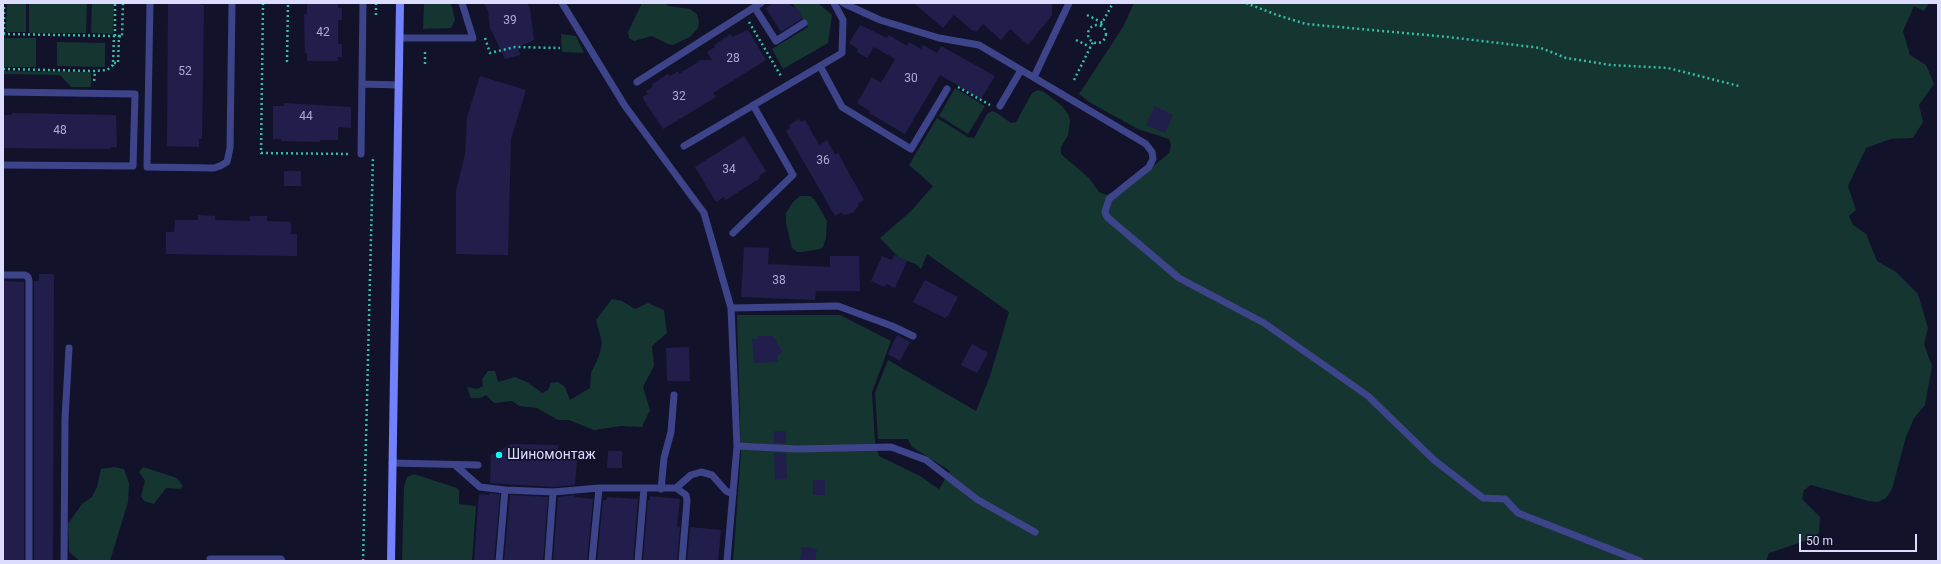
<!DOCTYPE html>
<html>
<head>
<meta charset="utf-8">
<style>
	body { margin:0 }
	#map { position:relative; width:1941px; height:564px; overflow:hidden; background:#13122b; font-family:Roboto,sans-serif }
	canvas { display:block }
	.frame { position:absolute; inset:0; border:4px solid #dcdcff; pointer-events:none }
	.scale { position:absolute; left:1799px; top:534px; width:118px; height:18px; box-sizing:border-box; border:2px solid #dcdcff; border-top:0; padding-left:5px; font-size:12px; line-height:14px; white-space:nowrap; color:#dcdcff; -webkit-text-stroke:3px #13122b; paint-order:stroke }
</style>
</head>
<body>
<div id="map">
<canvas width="1941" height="564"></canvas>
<div class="frame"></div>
<div class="scale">50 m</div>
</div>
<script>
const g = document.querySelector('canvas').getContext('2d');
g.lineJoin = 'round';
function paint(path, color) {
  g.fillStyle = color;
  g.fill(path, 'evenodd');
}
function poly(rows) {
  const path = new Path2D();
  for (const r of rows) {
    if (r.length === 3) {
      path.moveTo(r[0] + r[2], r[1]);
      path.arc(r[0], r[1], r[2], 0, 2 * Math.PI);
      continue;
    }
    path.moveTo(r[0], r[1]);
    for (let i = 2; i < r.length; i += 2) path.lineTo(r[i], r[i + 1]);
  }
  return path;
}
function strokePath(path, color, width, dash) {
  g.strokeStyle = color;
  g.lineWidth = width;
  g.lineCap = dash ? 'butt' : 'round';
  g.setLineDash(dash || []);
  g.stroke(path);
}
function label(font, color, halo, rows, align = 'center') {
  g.font = font + ' Roboto,sans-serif';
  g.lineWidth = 3.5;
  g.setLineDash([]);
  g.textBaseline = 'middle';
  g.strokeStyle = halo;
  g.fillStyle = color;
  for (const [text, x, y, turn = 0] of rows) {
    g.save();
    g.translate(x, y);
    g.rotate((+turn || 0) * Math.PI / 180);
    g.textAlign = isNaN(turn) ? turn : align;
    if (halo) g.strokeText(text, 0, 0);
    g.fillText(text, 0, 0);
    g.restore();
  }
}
const green = poly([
	[7,3,26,3,26,32,6,32],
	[29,3,87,3,86,33,29,33],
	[92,3,114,3,113,34,91,33],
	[424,3,451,3,455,20,451,28,423,29],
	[642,3,664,3,669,6,690,9,697,14,699,22,698,28,690,37,673,45,668,44,652,36,634,41,629,38,628,32],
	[776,3,818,3,832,15,828,43,783,69,772,49,808,27,793,4],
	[1134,3,1929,3,1924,11,1914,6,1903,31,1910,55,1926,65,1934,84,1919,105,1923,122,1913,138,1891,139,1866,148,1848,186,1856,210,1849,216,1853,225,1866,234,1877,261,1896,272,1918,294,1928,328,1924,344,1932,366,1925,405,1914,418,1906,437,1892,489,1886,498,1878,502,1868,501,1811,485,1804,490,1802,499,1820,517,1819,533,1808,540,1769,553,1766,561,733,561,741,454,737,315,840,315,891,341,872,392,875,442,879,456,920,476,939,489,950,471,912,447,908,439,878,439,875,393,888,360,976,411,990,376,1009,312,927,254,921,269,916,264,899,258,880,238,911,211,933,186,909,165,937,118,968,137,974,138,987,114,992,111,997,113,1011,123,1016,122,1032,93,1038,90,1044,92,1062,106,1068,114,1070,121,1068,135,1061,147,1061,154,1089,178,1099,192,1107,195,1138,179,1169,153,1171,145,1169,139,1138,129,1089,102,1079,94,1123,27],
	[561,34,576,36,584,53,562,52],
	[3,38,36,38,36,67,3,67],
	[57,42,105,43,105,67,57,66],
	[3,71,91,72,91,87,71,87,60,75,5,74,3,75],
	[955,88,985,106,968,134,939,116],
	[800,196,810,196,815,200,827,221,826,238,823,247,820,249,802,252,797,252,792,248,786,223,786,213,793,202],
	[612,299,622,301,635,309,648,303,664,310,667,333,652,346,654,366,643,387,650,410,642,427,621,426,594,430,569,420,558,420,537,408,519,406,512,401,494,403,486,395,480,398,471,398,467,387,477,389,483,386,482,379,488,371,495,371,498,382,515,377,527,382,542,393,548,390,551,383,558,382,565,387,570,400,590,388,591,373,599,356,602,343,596,320],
	[114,467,124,469,129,483,128,502,110,561,80,561,69,552,68,524,82,504,92,497,97,487,101,469],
	[143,467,177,478,183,486,180,489,166,488,154,504,144,501,141,496,145,481,139,472],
	[414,474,457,488,459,490,459,504,476,506,472,561,402,561,404,487,407,477]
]);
const building = poly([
	[168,3,201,3,201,5,204,5,202,139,199,139,199,147,167,146],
	[307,3,338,3,338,8,342,8,342,20,338,20,338,44,342,44,342,57,338,57,338,61,307,61,307,53,305,53,304,14,307,14],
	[484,3,527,3,530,9,534,40,518,47,520,55,505,59,490,28,488,11],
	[774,3,787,3,799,10,803,18,781,32,766,8],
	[914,3,1052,3,1052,15,1028,45,1010,29,1001,40,983,24,976,32,974,30,973,31,954,15,943,28],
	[860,25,887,38,889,35,907,46,909,42,921,49,923,45,937,53,941,46,995,76,981,99,940,75,905,134,869,113,870,111,857,103,872,77,881,83,895,59,874,47,867,58,857,52,858,49,849,43],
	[748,30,766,60,713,93,716,97,663,129,642,97,648,94,646,91,653,87,652,84,668,74,670,76,678,71,679,74,701,60,712,60,707,52,715,47,714,45,731,34,732,37],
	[480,76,526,90,511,139,508,255,456,254,456,191,465,154,467,117],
	[284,103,351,107,351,128,338,127,338,140,320,140,320,142,281,141,281,139,273,139,273,106,284,106],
	[1155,106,1173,115,1165,133,1146,125],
	[12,113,116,115,117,147,110,147,110,149,3,148,3,115,12,115],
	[799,119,801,122,805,120,819,145,827,140,835,155,838,153,864,200,858,203,859,205,853,213,843,215,842,212,835,216,786,131,790,128,789,125],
	[744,136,766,171,759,176,760,178,726,200,724,197,716,202,695,167],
	[284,171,301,171,301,186,284,186],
	[198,215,215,216,215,220,250,221,250,216,267,216,267,221,291,222,291,234,297,234,297,256,166,254,166,232,174,232,175,220,198,220],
	[744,247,769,248,768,264,830,267,830,256,859,256,860,291,816,291,815,300,741,297],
	[894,255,907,261,895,288,886,284,885,287,871,281,882,256,892,260],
	[39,274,54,274,53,560,34,560,34,281,39,281],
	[925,280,958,297,948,316,947,316,945,318,913,302],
	[3,281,24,282,24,560,3,560],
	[897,335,910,342,900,361,888,354],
	[757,336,773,336,773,338,776,338,777,344,783,351,777,356,778,362,754,363,752,339,757,339],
	[972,344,988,353,977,373,961,365],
	[689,347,690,381,667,381,666,348],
	[774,431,786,431,786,443,774,443],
	[511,444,558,445,557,458,577,460,575,485,553,487,490,483,491,455],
	[608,451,622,451,622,468,607,468],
	[774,453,786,453,787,479,775,480],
	[813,480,825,480,825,495,813,495],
	[489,493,500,494,494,561,474,561,479,494,489,495],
	[510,495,548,497,543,561,504,561],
	[575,495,575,497,593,499,587,561,553,561,558,497],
	[650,496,680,499,677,526,680,527,677,561,643,561,648,500,650,500],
	[607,497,638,499,633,561,597,561,603,500,607,500],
	[690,527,721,530,718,561,687,561],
	[802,547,817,549,815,561,800,561]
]);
const path = poly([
	[263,3,261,153,351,154],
	[1246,3,1277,15,1306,24,1448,37,1541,48,1566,58,1611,65,1668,68,1739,86],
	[376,15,376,3],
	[1087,15,1103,23],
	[749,22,781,76],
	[1097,34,9],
	[1101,25,1113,3],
	[3,34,114,36,113,65,107,70,95,71],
	[4,34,4,3],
	[115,36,115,3],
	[119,36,122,37,123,3],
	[485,38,490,53,515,47,560,48],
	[1076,40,1090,47],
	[287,62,288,3],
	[114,63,118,63,119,36,114,36],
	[425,64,425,49],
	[3,69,95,71,94,83],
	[1074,80,1093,42],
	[958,87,990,105],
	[363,561,373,156]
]);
const lane = poly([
	[150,3,147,167,214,168,220,166,227,162,230,148,232,3],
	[562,3,625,106,704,213,731,308,737,446,727,561],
	[834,3,843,20,842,53,820,66,842,107,911,149,947,89],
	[843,3,880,20,939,38,979,45,1146,144,1152,152,1153,159,1149,167,1109,199,1105,212,1107,217,1179,278,1264,323,1368,396,1434,460,1483,498,1505,499,1518,513,1640,561],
	[755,8,776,41,804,23],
	[400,38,473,38,462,3],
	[1034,77,1069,3],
	[637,82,761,3],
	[362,84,399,85],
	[3,92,135,94,133,166,3,165],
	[1000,106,1021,70],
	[684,146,820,66],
	[361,154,363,3],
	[733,233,793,175,753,105],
	[3,275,25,275,28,277,29,281,29,561],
	[731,308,838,306,892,326,913,336],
	[737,446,797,449,891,447,926,460,978,500,1035,532],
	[392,463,478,465],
	[455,465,480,487,505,490,553,492,599,488,676,488,686,495,687,501,682,561],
	[676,488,691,475,701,472,712,475,726,491,733,494],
	[661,489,664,458,671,432,674,395],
	[64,561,65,419,69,348],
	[210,561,210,559,281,559,282,561],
	[499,561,505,490],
	[548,561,553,492],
	[592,561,599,488],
	[638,561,644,488]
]);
const secondary = poly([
	[391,561,400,3]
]);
const markers = [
	[499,455,4,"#0bfcf7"]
];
const numberNames = [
	["39",510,21],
	["42",323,33],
	["28",733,59],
	["52",185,72],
	["30",911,79],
	["32",679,97],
	["44",306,117],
	["48",60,131],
	["36",823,161],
	["34",729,170],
	["38",779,281]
];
const poiNames = [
	["Шиномонтаж",507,455]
];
paint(green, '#153530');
paint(building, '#221e4c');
strokePath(path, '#32bda4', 2.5, [2, 3]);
strokePath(lane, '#3d448a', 7);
strokePath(secondary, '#7481fd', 8);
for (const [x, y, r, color] of markers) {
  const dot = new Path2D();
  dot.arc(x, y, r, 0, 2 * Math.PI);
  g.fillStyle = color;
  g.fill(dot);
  strokePath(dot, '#13122b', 1.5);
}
label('12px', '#aeacd2', null, numberNames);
label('14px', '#dcdcff', '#13122b', poiNames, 'left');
</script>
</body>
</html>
